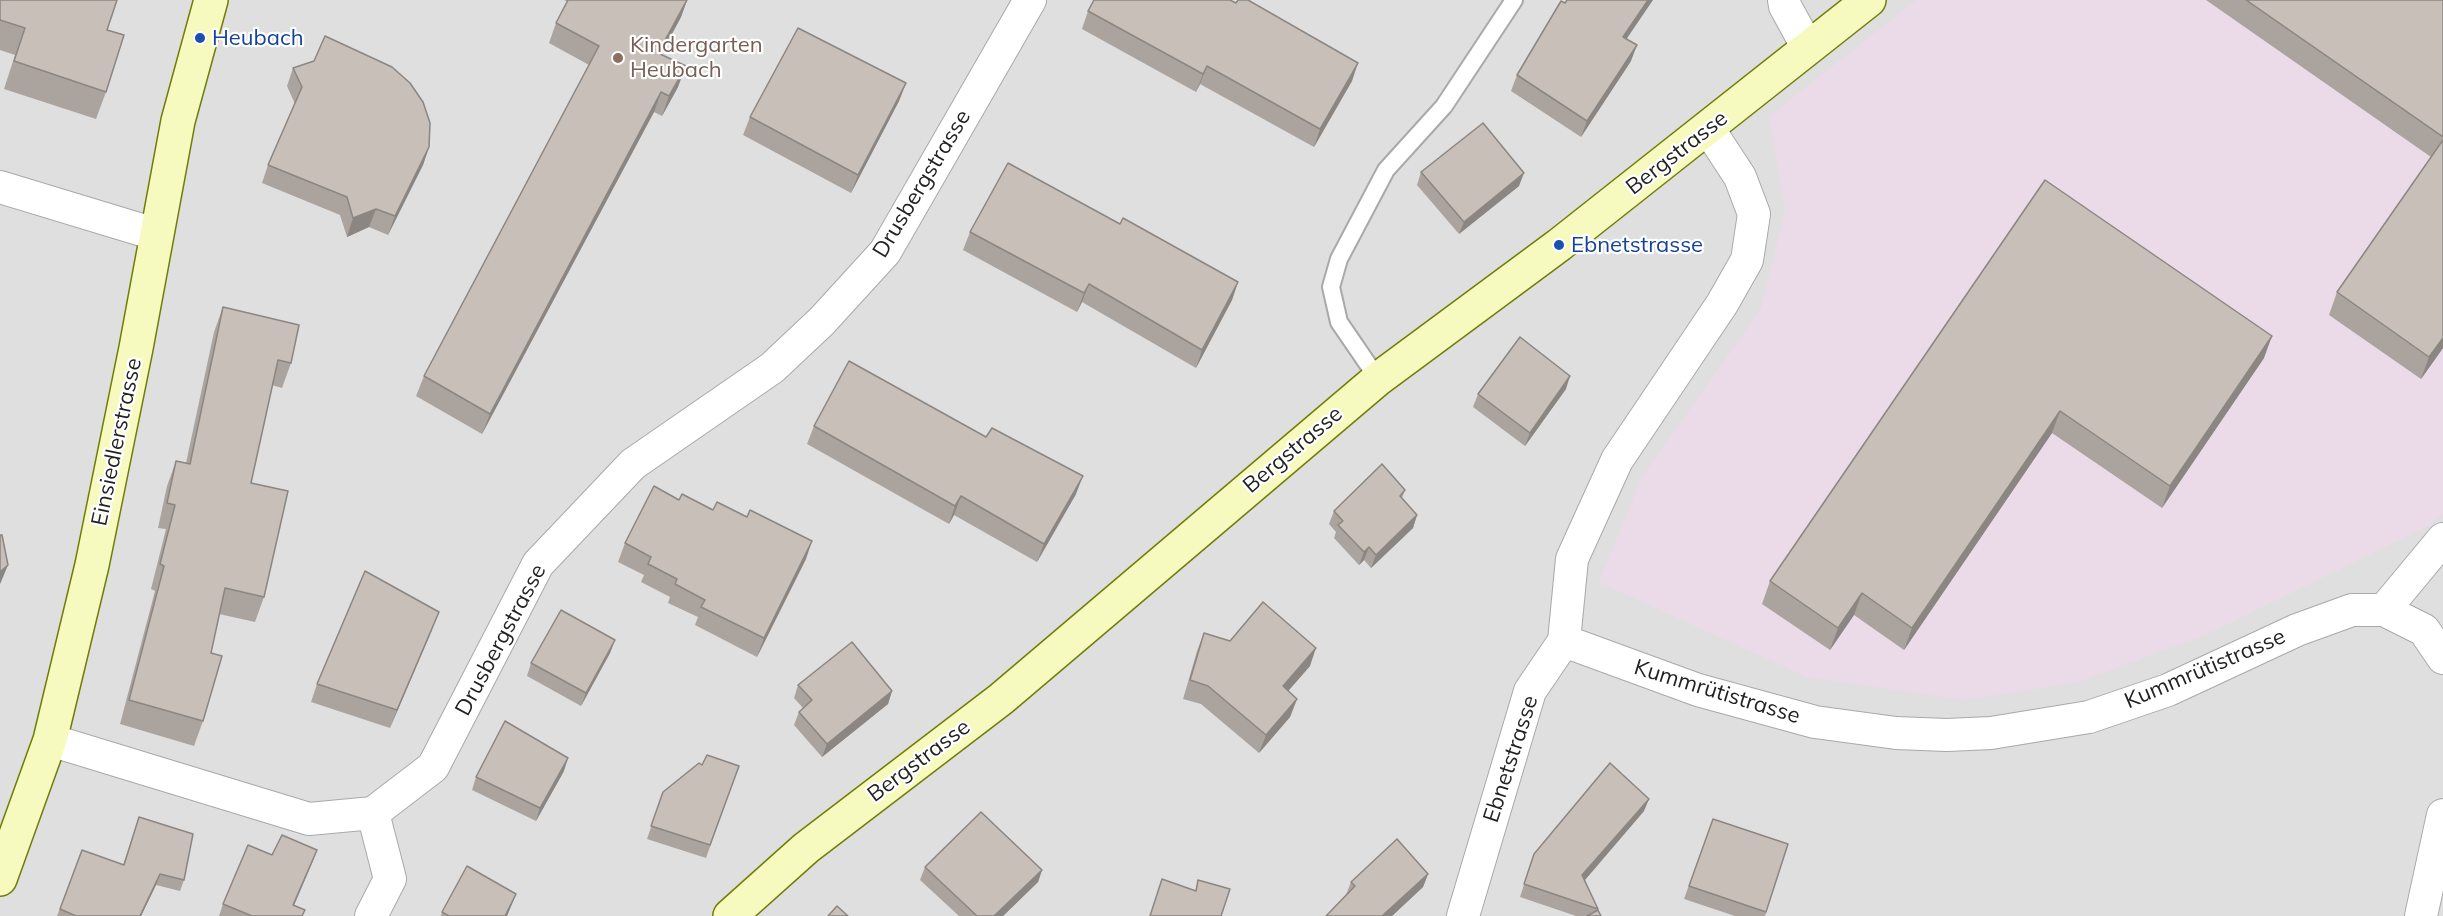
<!DOCTYPE html>
<html>
<head>
<meta charset="utf-8">
<style>
	body { margin:0 }
	canvas { display:block; background:#f2efe9 }
</style>
</head>
<body>
<canvas width="2443" height="916"></canvas>
<script>
const g = document.querySelector('canvas').getContext('2d');
g.lineJoin = 'round';
function paint(path, color) {
  g.fillStyle = color;
  g.fill(path, 'evenodd');
}
function poly(rows) {
  const path = new Path2D();
  for (const r of rows) {
    path.moveTo(r[0], r[1]);
    for (let i = 2; i < r.length; i += 2) path.lineTo(r[i], r[i + 1]);
  }
  return path;
}
function strokePath(path, color, width, dash) {
  g.strokeStyle = color;
  g.lineWidth = width;
  g.lineCap = dash ? 'butt' : 'round';
  g.setLineDash(dash || []);
  g.stroke(path);
}
function label(font, color, halo, rows, align = 'center') {
  g.font = font + ' Mulish,sans-serif';
  g.lineWidth = 4.5;
  g.setLineDash([]);
  g.textBaseline = 'middle';
  g.strokeStyle = halo;
  g.fillStyle = color;
  for (const [text, x, y, turn = 0] of rows) {
    g.save();
    g.translate(x, y);
    g.rotate((+turn || 0) * Math.PI / 180);
    g.textAlign = isNaN(turn) ? turn : align;
    if (halo) g.strokeText(text, 0, 0);
    g.fillText(text, 0, 0);
    g.restore();
  }
}
const residential = poly([
	[0,0,2443,0,2443,916,0,916]
]);
const industrial = poly([
	[1916,0,2443,0,2443,513,2430,525,2205,635,2078,682,1965,700,1807,677,1599,582,1642,477,1761,309,1785,210,1769,117]
]);
const lane = poly([
	[1378,379,1339,322,1331,287,1339,259,1386,170,1444,106,1514,0]
]);
const street = poly([
	[1784,0,1785,6,1808,48],
	[0,187,155,234],
	[2384,610,2443,539],
	[1564,641,1698,690,1815,722,1896,733,1947,735,1991,733,2089,717,2168,690,2297,630,2352,610,2384,610,2424,630,2443,658],
	[50,740,309,819,373,813,433,767,538,564,633,464,772,368,822,321,885,252,1030,0],
	[371,916,390,879,373,813],
	[1463,916,1530,691,1564,641,1572,559,1617,460,1722,304,1747,260,1754,214,1740,177,1708,128],
	[2421,916,2443,815]
]);
const secondary = poly([
	[0,879,50,740,92,565,136,348,178,121,211,0],
	[730,916,806,848,1001,699,1378,379,1559,245,1869,0]
]);
const wall = poly([
	[0,0,107,30,106,92,96,119,4,89,15,55,0,50],
	[564,0,687,0,681,17,661,54,678,87,662,116,654,112,482,434,416,396,424,376,589,65,549,43,556,23,568,2],
	[2206,0,2443,0,2443,348,2421,379,2329,315,2337,292,2431,157],
	[1088,11,1352,81,1314,147,1200,84,1196,92,1082,29],
	[1627,39,1631,61,1581,137,1511,91,1517,75],
	[293,68,429,147,423,165,388,235,369,227,347,237,340,215,262,183,268,165,295,104,287,86],
	[906,83,899,101,851,193,743,135,750,117],
	[1421,172,1519,186,1459,234,1417,185],
	[2045,180,2264,358,2162,508,2052,433,1904,650,1854,615,1830,650,1762,604,1770,581],
	[1120,224,1238,282,1232,300,1196,368,1082,302,1077,312,963,250,970,232],
	[223,307,291,363,282,388,272,385,251,483,264,597,255,622,219,614,211,653,203,721,194,746,120,724,155,591,151,589,166,529,158,528,167,486,176,461,186,463,214,332],
	[1566,389,1525,446,1473,407,1478,394],
	[814,426,1076,494,1037,562,954,515,949,524,807,444],
	[1405,490,1402,498,1417,515,1413,528,1371,568,1364,560,1359,565,1334,538,1336,532,1329,524,1334,511],
	[679,500,806,559,757,657,695,625,698,617,668,603,670,597,641,582,644,575,618,562,625,543],
	[432,630,390,728,311,702,317,684],
	[1204,633,1310,666,1288,691,1297,699,1290,717,1259,753,1201,704,1183,699,1197,651],
	[615,640,610,653,581,706,527,676,531,663],
	[798,685,892,691,888,704,822,757,794,725,799,712,803,708,794,698],
	[702,765,739,766,706,858,647,839,663,792],
	[564,771,536,821,472,790,476,777],
	[1644,811,1585,880,1598,909,1597,911,1601,916,1576,916,1520,897,1534,854],
	[139,817,184,880,180,891,156,885,141,916,57,916,82,850,123,865],
	[1713,819,1788,844,1765,916,1735,916,1684,899],
	[317,850,312,863,294,906,303,916,219,916,223,904,272,855],
	[925,867,1042,870,1038,882,1003,916,959,916,920,880],
	[1428,874,1423,887,1392,916,1326,916,1346,895,1351,882],
	[516,894,507,916,441,916,442,912]
]);
const shadedWall = poly([
	[687,0,681,17,651,73,658,53],
	[1648,0,1653,0,1617,53,1623,37],
	[1637,45,1631,61,1581,137,1587,121],
	[1358,63,1352,81,1314,147,1320,129],
	[686,66,678,87,662,116,669,96],
	[1207,66,1200,84,1196,92,1203,74],
	[906,83,899,101,851,193,858,175],
	[661,92,654,112,482,434,490,414],
	[429,147,423,165,388,235,395,216],
	[1524,173,1519,186,1459,234,1464,222],
	[376,209,369,227,347,237,353,218],
	[1238,282,1232,300,1196,368,1202,350],
	[1089,284,1082,302,1077,312,1084,293],
	[2272,336,2264,358,2162,508,2170,486],
	[2443,338,2443,348,2421,379,2429,357],
	[1570,376,1566,389,1525,446,1530,433],
	[2060,411,2052,433,1904,650,1912,628],
	[1083,476,1076,494,1037,562,1044,544],
	[961,496,954,515,949,524,955,506],
	[1417,515,1413,528,1371,568,1376,555],
	[812,541,806,559,757,657,764,638],
	[1369,547,1364,560,1359,565,1364,552],
	[8,565,1,582,0,584,0,572],
	[1862,593,1854,615,1830,650,1838,628],
	[439,612,432,630,390,728,397,710],
	[615,640,610,653,581,706,586,693],
	[1316,648,1310,666,1276,705,1283,686],
	[892,691,888,704,822,757,827,744],
	[1297,699,1290,717,1259,753,1266,735],
	[568,758,564,771,536,821,540,808],
	[1649,799,1644,811,1578,888,1582,875],
	[317,850,312,863,289,916,293,905],
	[1042,870,1038,882,1003,916,994,916],
	[160,874,156,885,141,916,140,916],
	[1428,874,1423,887,1392,916,1382,916],
	[516,894,507,916,505,916]
]);
const building = poly([
	[0,0,117,0,107,30,124,35,106,92,14,61,25,28,0,20,0,0],
	[568,0,687,0,658,53,686,66,669,96,661,92,490,414,424,376,599,46,556,23,568,0],
	[1094,0,1230,0,1236,3,1238,0,1248,0,1358,63,1320,129,1207,66,1203,74,1088,11,1094,0],
	[1567,0,1648,0,1623,37,1637,45,1587,121,1517,75,1561,1,1565,3,1567,0],
	[2246,0,2443,0,2443,137,2246,0],
	[798,28,906,83,858,175,750,117,798,28],
	[325,36,392,67,410,83,423,102,430,123,429,147,395,216,376,209,353,218,347,197,268,165,302,87,293,68,314,61,325,36],
	[1483,123,1524,173,1464,222,1421,172,1483,123],
	[2443,140,2443,338,2429,357,2337,292,2443,140],
	[1008,163,1120,224,1123,218,1238,282,1202,350,1089,284,1084,293,970,232,1008,163],
	[2045,180,2272,336,2170,486,2060,411,1912,628,1862,593,1838,628,1770,581,2045,180],
	[223,307,299,325,291,363,278,360,251,483,288,491,264,597,225,588,211,653,222,656,203,721,129,700,164,566,160,564,175,505,167,503,176,461,190,464,223,307],
	[1520,337,1570,376,1530,433,1478,394,1520,337],
	[849,361,986,437,992,428,1083,476,1044,544,961,496,955,506,814,426,849,361],
	[1382,464,1405,490,1400,496,1417,515,1376,555,1369,547,1364,552,1338,525,1343,521,1334,511,1382,464],
	[654,486,679,500,682,494,713,510,717,502,747,517,750,510,812,541,764,638,701,607,705,600,675,584,677,579,648,564,651,557,625,543,654,486],
	[0,535,2,535,8,565,0,572,0,535],
	[365,571,439,612,397,710,317,684,365,571],
	[1263,602,1316,648,1283,686,1297,699,1266,735,1208,686,1190,680,1204,633,1230,641,1263,602],
	[561,610,615,640,586,693,531,663,561,610],
	[852,642,892,691,827,744,799,712,812,700,798,685,852,642],
	[505,721,568,758,540,808,476,777,505,721],
	[707,755,739,766,710,845,651,826,663,792,699,763,702,765,707,755],
	[1610,763,1649,799,1582,875,1598,909,1524,884,1534,854,1610,763],
	[981,812,1042,870,994,916,977,916,925,867,981,812],
	[139,817,193,834,184,880,160,874,140,916,76,916,60,909,82,850,124,865,139,817],
	[1713,819,1788,844,1766,912,1689,886,1713,819],
	[282,835,317,850,293,905,305,910,302,916,252,916,223,904,248,845,272,855,282,835],
	[1397,839,1428,874,1382,916,1326,916,1355,886,1351,882,1397,839],
	[467,866,516,894,505,916,449,916,442,912,467,866],
	[1162,879,1196,891,1198,880,1230,889,1221,916,1150,916,1162,879],
	[837,906,848,916,828,916,837,906],
	[1598,910,1601,916,1587,916,1598,910]
]);
const markers = [
	[200,38,6,"#1a4fb4"],
	[618,58,6,"#8d6e63"],
	[1559,245,6,"#1a4fb4"]
];
const transitNames = [
	["Heubach",212,38],
	["Ebnetstrasse",1571,245]
];
const educationNames = [
	["Kindergarten",630,45],
	["Heubach",630,70]
];
const streetNames = [
	["Bergstrasse",1677,153,-38],
	["Drusbergstrasse",922,184,-59],
	["Einsiedlerstrasse",117,442,-78],
	["Bergstrasse",1293,450,-40],
	["Drusbergstrasse",501,640,-62],
	["Kummrütistrasse",2205,669,-23],
	["Kummrütistrasse",1717,692,17],
	["Ebnetstrasse",1511,759,-72],
	["Bergstrasse",919,761,-37]
];
paint(residential, '#e0dfdf');
paint(industrial, '#ebdbe8');
strokePath(lane, '#a9a9a9', 20);
strokePath(street, '#a9a9a9', 34);
strokePath(secondary, '#707d05', 36);
strokePath(lane, '#fff', 16);
strokePath(street, '#fff', 32);
strokePath(secondary, '#f7fabf', 33);
paint(wall, '#aba49e');
paint(shadedWall, '#8b8681');
paint(building, '#c7bfb8');
strokePath(building, '#8b8681', 1.5);
for (const [x, y, r, color] of markers) {
  const dot = new Path2D();
  dot.arc(x, y, r, 0, 2 * Math.PI);
  g.fillStyle = color;
  g.fill(dot);
  strokePath(dot, '#fff', 2);
}
label('22px', '#164399', '#fff', transitNames, 'left');
label('22px', '#785e54', '#fff', educationNames, 'left');
label('22px', '#222', '#fff', streetNames);
</script>
</body>
</html>
